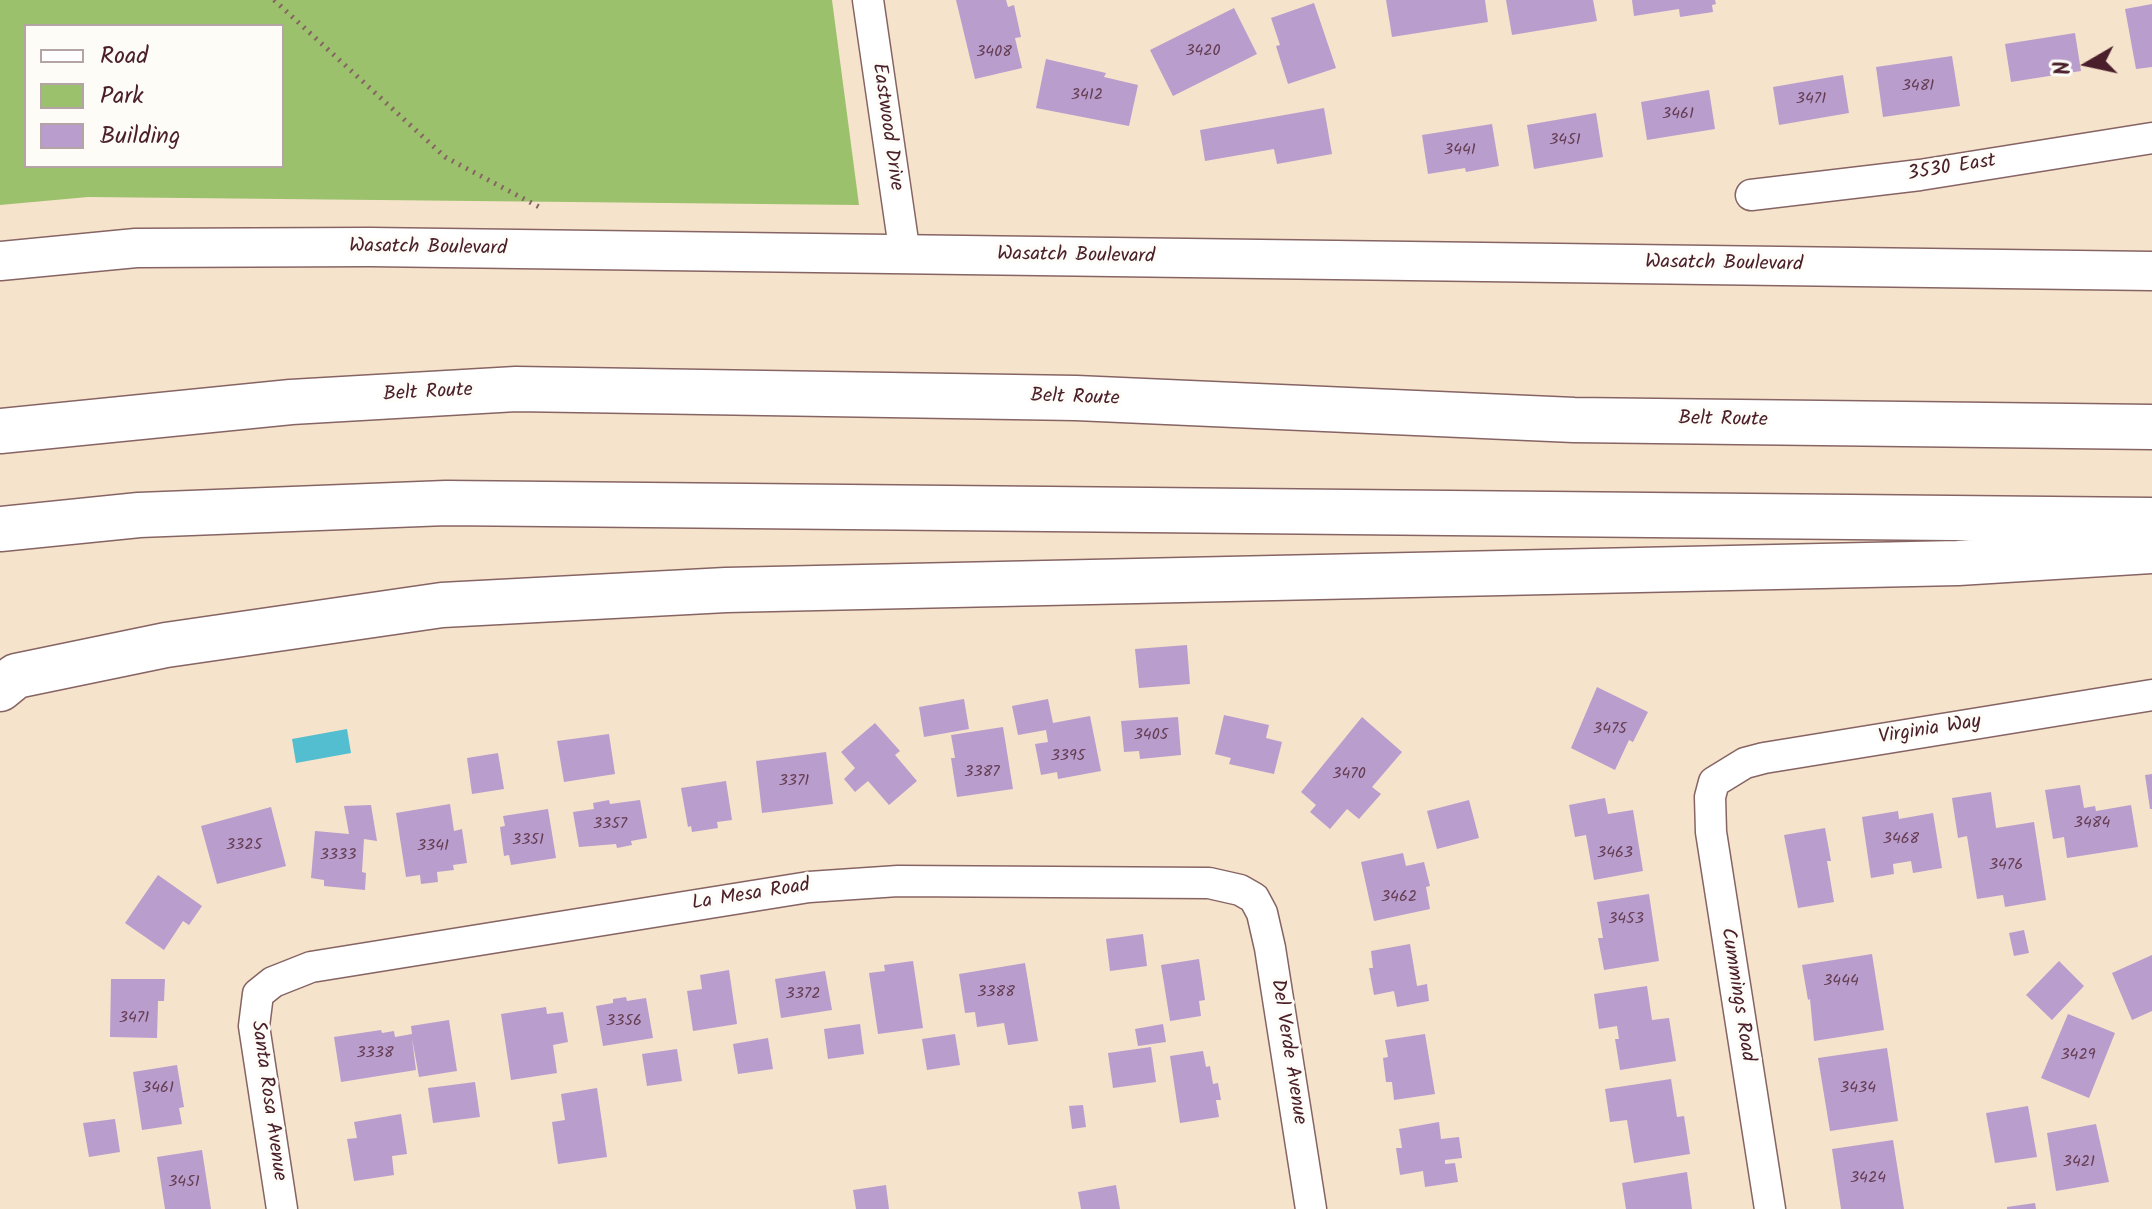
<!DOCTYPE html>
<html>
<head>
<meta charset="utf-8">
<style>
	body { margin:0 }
	#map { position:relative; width:2152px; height:1209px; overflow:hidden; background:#f6e3cc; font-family:Kalam,sans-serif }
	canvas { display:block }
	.legend { position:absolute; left:24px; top:24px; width:260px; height:144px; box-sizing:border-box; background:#fdfcf7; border:2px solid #b5a4a5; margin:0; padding:10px 14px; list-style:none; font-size:24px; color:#4a1f2b }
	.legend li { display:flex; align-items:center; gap:16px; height:40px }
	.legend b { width:40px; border:2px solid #b5a4a5 }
	.north { position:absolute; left:2048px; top:24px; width:80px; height:80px; -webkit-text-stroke:6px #fdfcf7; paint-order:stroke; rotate:261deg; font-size:22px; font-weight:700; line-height:32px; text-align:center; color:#4a1f2b }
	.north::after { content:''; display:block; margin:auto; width:28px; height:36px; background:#4a1f2b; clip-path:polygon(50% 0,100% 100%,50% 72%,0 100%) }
</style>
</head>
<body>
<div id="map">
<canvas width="2152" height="1209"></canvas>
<ul class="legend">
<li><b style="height:10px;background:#fff"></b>Road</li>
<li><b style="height:22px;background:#9cc16c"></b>Park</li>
<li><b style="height:22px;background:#b99dcd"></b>Building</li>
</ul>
<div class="north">N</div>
</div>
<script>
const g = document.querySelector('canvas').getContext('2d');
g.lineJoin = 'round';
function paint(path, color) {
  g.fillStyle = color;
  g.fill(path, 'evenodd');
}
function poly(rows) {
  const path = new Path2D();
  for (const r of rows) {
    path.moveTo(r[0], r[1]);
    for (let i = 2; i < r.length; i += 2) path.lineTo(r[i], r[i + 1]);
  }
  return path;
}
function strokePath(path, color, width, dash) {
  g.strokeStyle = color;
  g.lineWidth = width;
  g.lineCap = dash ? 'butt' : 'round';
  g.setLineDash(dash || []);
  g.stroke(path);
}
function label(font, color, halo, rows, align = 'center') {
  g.font = font + ' Kalam,sans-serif';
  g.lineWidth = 6;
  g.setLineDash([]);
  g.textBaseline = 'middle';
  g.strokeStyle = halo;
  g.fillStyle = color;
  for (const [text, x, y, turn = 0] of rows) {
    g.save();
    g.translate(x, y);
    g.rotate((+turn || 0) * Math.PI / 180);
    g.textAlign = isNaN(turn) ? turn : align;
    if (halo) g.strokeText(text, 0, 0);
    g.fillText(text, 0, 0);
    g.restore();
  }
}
const green = poly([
	[0,0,832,0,859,205,88,197,0,205],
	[26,26,282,26,282,166,26,166]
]);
const water = poly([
	[347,729,351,753,296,763,292,739]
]);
const building = poly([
	[956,0,1006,0,1008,7,1014,5,1021,37,1015,38,1022,68,975,79],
	[1386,0,1485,0,1488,22,1392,37],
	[1506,0,1593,0,1597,21,1512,35],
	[1632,0,1715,0,1716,4,1712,5,1713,12,1680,17,1679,9,1634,16],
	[1314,3,1336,68,1288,84,1276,46,1280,45,1271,18],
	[2152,4,2152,67,2136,69,2125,9],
	[1234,8,1257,54,1173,96,1150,50],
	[2075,33,2081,71,2011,82,2005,44],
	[1952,56,1960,106,1883,117,1876,67],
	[1046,59,1106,73,1104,77,1138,85,1129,126,1036,108],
	[1843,75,1849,113,1779,125,1773,87],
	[1709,90,1715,129,1647,140,1641,102],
	[1324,108,1332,154,1277,164,1274,149,1205,161,1200,130],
	[1596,113,1603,157,1534,169,1527,125],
	[1492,124,1499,166,1466,172,1465,168,1428,174,1422,135],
	[1187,645,1190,684,1139,688,1135,649],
	[1597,687,1648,712,1633,742,1629,740,1615,770,1571,748],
	[964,699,969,729,924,737,919,707],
	[1048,699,1053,723,1090,716,1101,771,1058,779,1057,772,1041,775,1035,744,1048,742,1046,730,1018,735,1012,706],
	[1224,715,1269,725,1266,738,1282,742,1274,774,1229,764,1231,758,1215,754],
	[1178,717,1181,755,1140,759,1139,751,1124,752,1121,721],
	[1362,717,1402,752,1372,787,1381,794,1359,819,1347,809,1330,829,1310,812,1316,805,1301,792],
	[875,723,900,751,895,755,917,781,889,805,868,781,855,792,844,779,855,768,841,752],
	[1003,727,1013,789,957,797,951,758,955,758,951,735],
	[609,734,615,774,564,782,557,741],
	[826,752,833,804,762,813,756,761],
	[498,753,504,789,472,794,467,758],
	[2152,774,2152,809,2150,809,2145,775],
	[726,781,732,820,717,822,718,828,692,832,691,826,688,827,681,788],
	[2080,785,2084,808,2095,806,2096,811,2131,805,2138,847,2067,858,2064,837,2053,839,2045,790],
	[1991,792,1996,828,2034,822,2046,900,2005,907,2003,895,1977,899,1967,836,1958,838,1952,798],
	[1605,798,1608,814,1633,810,1643,871,1594,880,1586,835,1575,837,1569,805],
	[609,800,610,804,640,800,647,838,631,841,632,845,617,848,616,844,579,847,573,812,594,809,593,803],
	[1469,800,1479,838,1437,849,1427,811],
	[450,804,454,831,462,829,467,863,453,865,454,870,437,872,438,882,421,884,420,875,406,877,396,813],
	[371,805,377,841,364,839,362,872,366,873,365,890,324,886,324,880,311,878,315,831,349,834,344,806],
	[271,807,286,866,217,884,201,826],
	[548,809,556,858,511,865,509,855,504,856,500,827,505,826,503,816],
	[1898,811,1899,819,1933,813,1942,868,1913,873,1911,861,1893,864,1894,874,1871,878,1862,817],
	[1825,828,1831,861,1827,861,1834,902,1798,908,1784,835],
	[1403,853,1406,866,1424,862,1430,886,1426,887,1430,909,1374,921,1361,862],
	[158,875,202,906,189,925,183,921,164,950,125,923],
	[1649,894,1659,961,1604,970,1598,938,1603,938,1597,902],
	[2024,930,2029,953,2014,956,2009,933],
	[1143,934,1147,966,1110,971,1106,939],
	[1410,944,1417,986,1427,984,1429,1001,1397,1007,1394,991,1374,995,1369,968,1373,968,1371,951],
	[1872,954,1884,1030,1814,1041,1810,999,1808,1000,1802,965],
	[2152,955,2152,1011,2132,1020,2112,973],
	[1199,959,1205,1000,1199,1001,1201,1016,1170,1021,1161,965],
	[913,961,923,1028,878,1034,869,973,885,971,884,965],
	[2059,961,2084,986,2052,1020,2026,995],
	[1025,963,1038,1041,1008,1045,1004,1023,977,1027,975,1012,965,1013,959,974],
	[729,970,737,1024,693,1031,687,991,702,989,700,975],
	[825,971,832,1010,781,1018,775,979],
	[111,979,165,979,164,1001,158,1001,157,1038,110,1037],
	[1647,986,1652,1020,1669,1018,1676,1061,1620,1070,1615,1039,1619,1039,1617,1026,1599,1029,1594,994],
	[626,997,627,1001,646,998,653,1038,603,1046,596,1006,613,1003,613,999],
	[546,1007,547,1014,563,1012,568,1042,553,1045,557,1073,511,1080,501,1014],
	[2068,1014,2115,1033,2089,1098,2041,1078],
	[449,1020,457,1071,419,1077,412,1038,416,1070,341,1082,334,1037,381,1030,382,1033,394,1031,395,1037,412,1034,411,1026],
	[860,1024,864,1054,828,1059,824,1029],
	[1163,1024,1166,1042,1138,1046,1135,1029],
	[955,1034,960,1065,927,1070,922,1039],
	[1425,1034,1435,1094,1394,1100,1392,1082,1386,1082,1383,1058,1388,1057,1385,1040],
	[768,1038,773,1069,738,1074,733,1044],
	[1151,1047,1156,1082,1113,1088,1108,1053],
	[1887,1048,1898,1121,1830,1131,1818,1058],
	[677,1049,682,1081,647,1086,642,1054],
	[1203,1051,1206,1067,1210,1066,1213,1084,1218,1083,1221,1100,1216,1100,1219,1117,1180,1123,1170,1056],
	[177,1065,184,1107,179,1108,182,1124,142,1130,133,1072],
	[1671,1079,1677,1117,1684,1116,1690,1154,1634,1163,1627,1120,1610,1122,1605,1089],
	[475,1082,480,1117,433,1123,428,1088],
	[597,1088,607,1157,558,1164,552,1122,565,1120,561,1094],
	[1083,1105,1086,1127,1072,1129,1069,1106],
	[2028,1106,2037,1157,1995,1163,1986,1113],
	[401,1114,407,1154,392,1156,394,1175,354,1181,347,1139,357,1138,354,1122],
	[115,1119,120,1152,89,1157,83,1123],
	[1439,1122,1441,1139,1459,1137,1462,1158,1445,1160,1445,1164,1455,1163,1458,1182,1425,1187,1423,1171,1400,1175,1396,1148,1402,1148,1399,1129],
	[2096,1124,2109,1182,2056,1191,2047,1133],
	[1893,1140,1904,1209,1841,1209,1832,1149],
	[202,1150,211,1209,165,1209,157,1157],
	[1687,1172,1692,1209,1626,1209,1622,1183],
	[886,1185,889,1209,856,1209,853,1190],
	[1116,1185,1120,1209,1081,1209,1078,1192],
	[2035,1203,2036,1209,2007,1209,2007,1207]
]);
const path = poly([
	[274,0,445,157,541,208]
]);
const minor = poly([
	[868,0,905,255],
	[1751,195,1920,175,2152,138],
	[282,1209,254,1026,258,994,273,982,311,967,678,908,809,887,898,881,1209,883,1240,890,1254,898,1262,913,1270,948,1311,1209],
	[1770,1209,1711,832,1710,797,1714,782,1745,763,1764,758,2152,695]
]);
const major = poly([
	[0,261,136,248,370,247,2152,271]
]);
const highway = poly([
	[0,431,291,402,516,389,1076,398,1574,420,2152,427],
	[0,529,139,515,446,503,2152,520],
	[0,689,16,676,166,645,442,605,726,590,1958,563,2152,551]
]);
const numberNames = [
	["3420",1203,52],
	["3408",994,53],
	["3481",1918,87],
	["3412",1087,96],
	["3471",1811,100],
	["3461",1678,115],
	["3451",1565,141],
	["3441",1460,151],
	["3475",1610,730],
	["3405",1151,736],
	["3395",1068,757],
	["3387",982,773],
	["3470",1349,775],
	["3371",794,782],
	["3484",2092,824],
	["3357",610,825],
	["3468",1901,840],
	["3351",528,841],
	["3325",244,846],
	["3341",433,847],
	["3463",1615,854],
	["3333",338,856],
	["3476",2006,866],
	["3462",1399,898],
	["3453",1626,920],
	["3444",1841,982],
	["3388",996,993],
	["3372",803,995],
	["3471",134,1019],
	["3356",624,1022],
	["3338",375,1054],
	["3429",2078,1056],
	["3461",158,1089],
	["3434",1858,1089],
	["3421",2079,1163],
	["3424",1868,1179],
	["3451",184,1183]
];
const streetNames = [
	["Eastwood Drive",886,127,82],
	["3530 East",1952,169,-9],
	["Wasatch Boulevard",428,249,1],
	["Wasatch Boulevard",1076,257,1],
	["Wasatch Boulevard",1724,265,1],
	["Belt Route",428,394,-3],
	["Belt Route",1075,399,2],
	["Belt Route",1723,421,1],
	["Virginia Way",1930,731,-9],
	["La Mesa Road",751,896,-9],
	["Cummings Road",1736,995,81],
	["Del Verde Avenue",1287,1052,81],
	["Santa Rosa Avenue",267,1101,82]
];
paint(green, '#9cc16c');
paint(water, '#53becf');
paint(building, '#b99dcd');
strokePath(minor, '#866463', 33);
strokePath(major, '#866463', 41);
strokePath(highway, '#866463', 47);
strokePath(path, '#866463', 5, [2, 6]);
strokePath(minor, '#fff', 30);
strokePath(major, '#fff', 38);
strokePath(highway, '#fff', 44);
label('16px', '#663e54', null, numberNames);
label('20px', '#4a1f2b', '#fdfcf7', streetNames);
</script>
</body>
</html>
